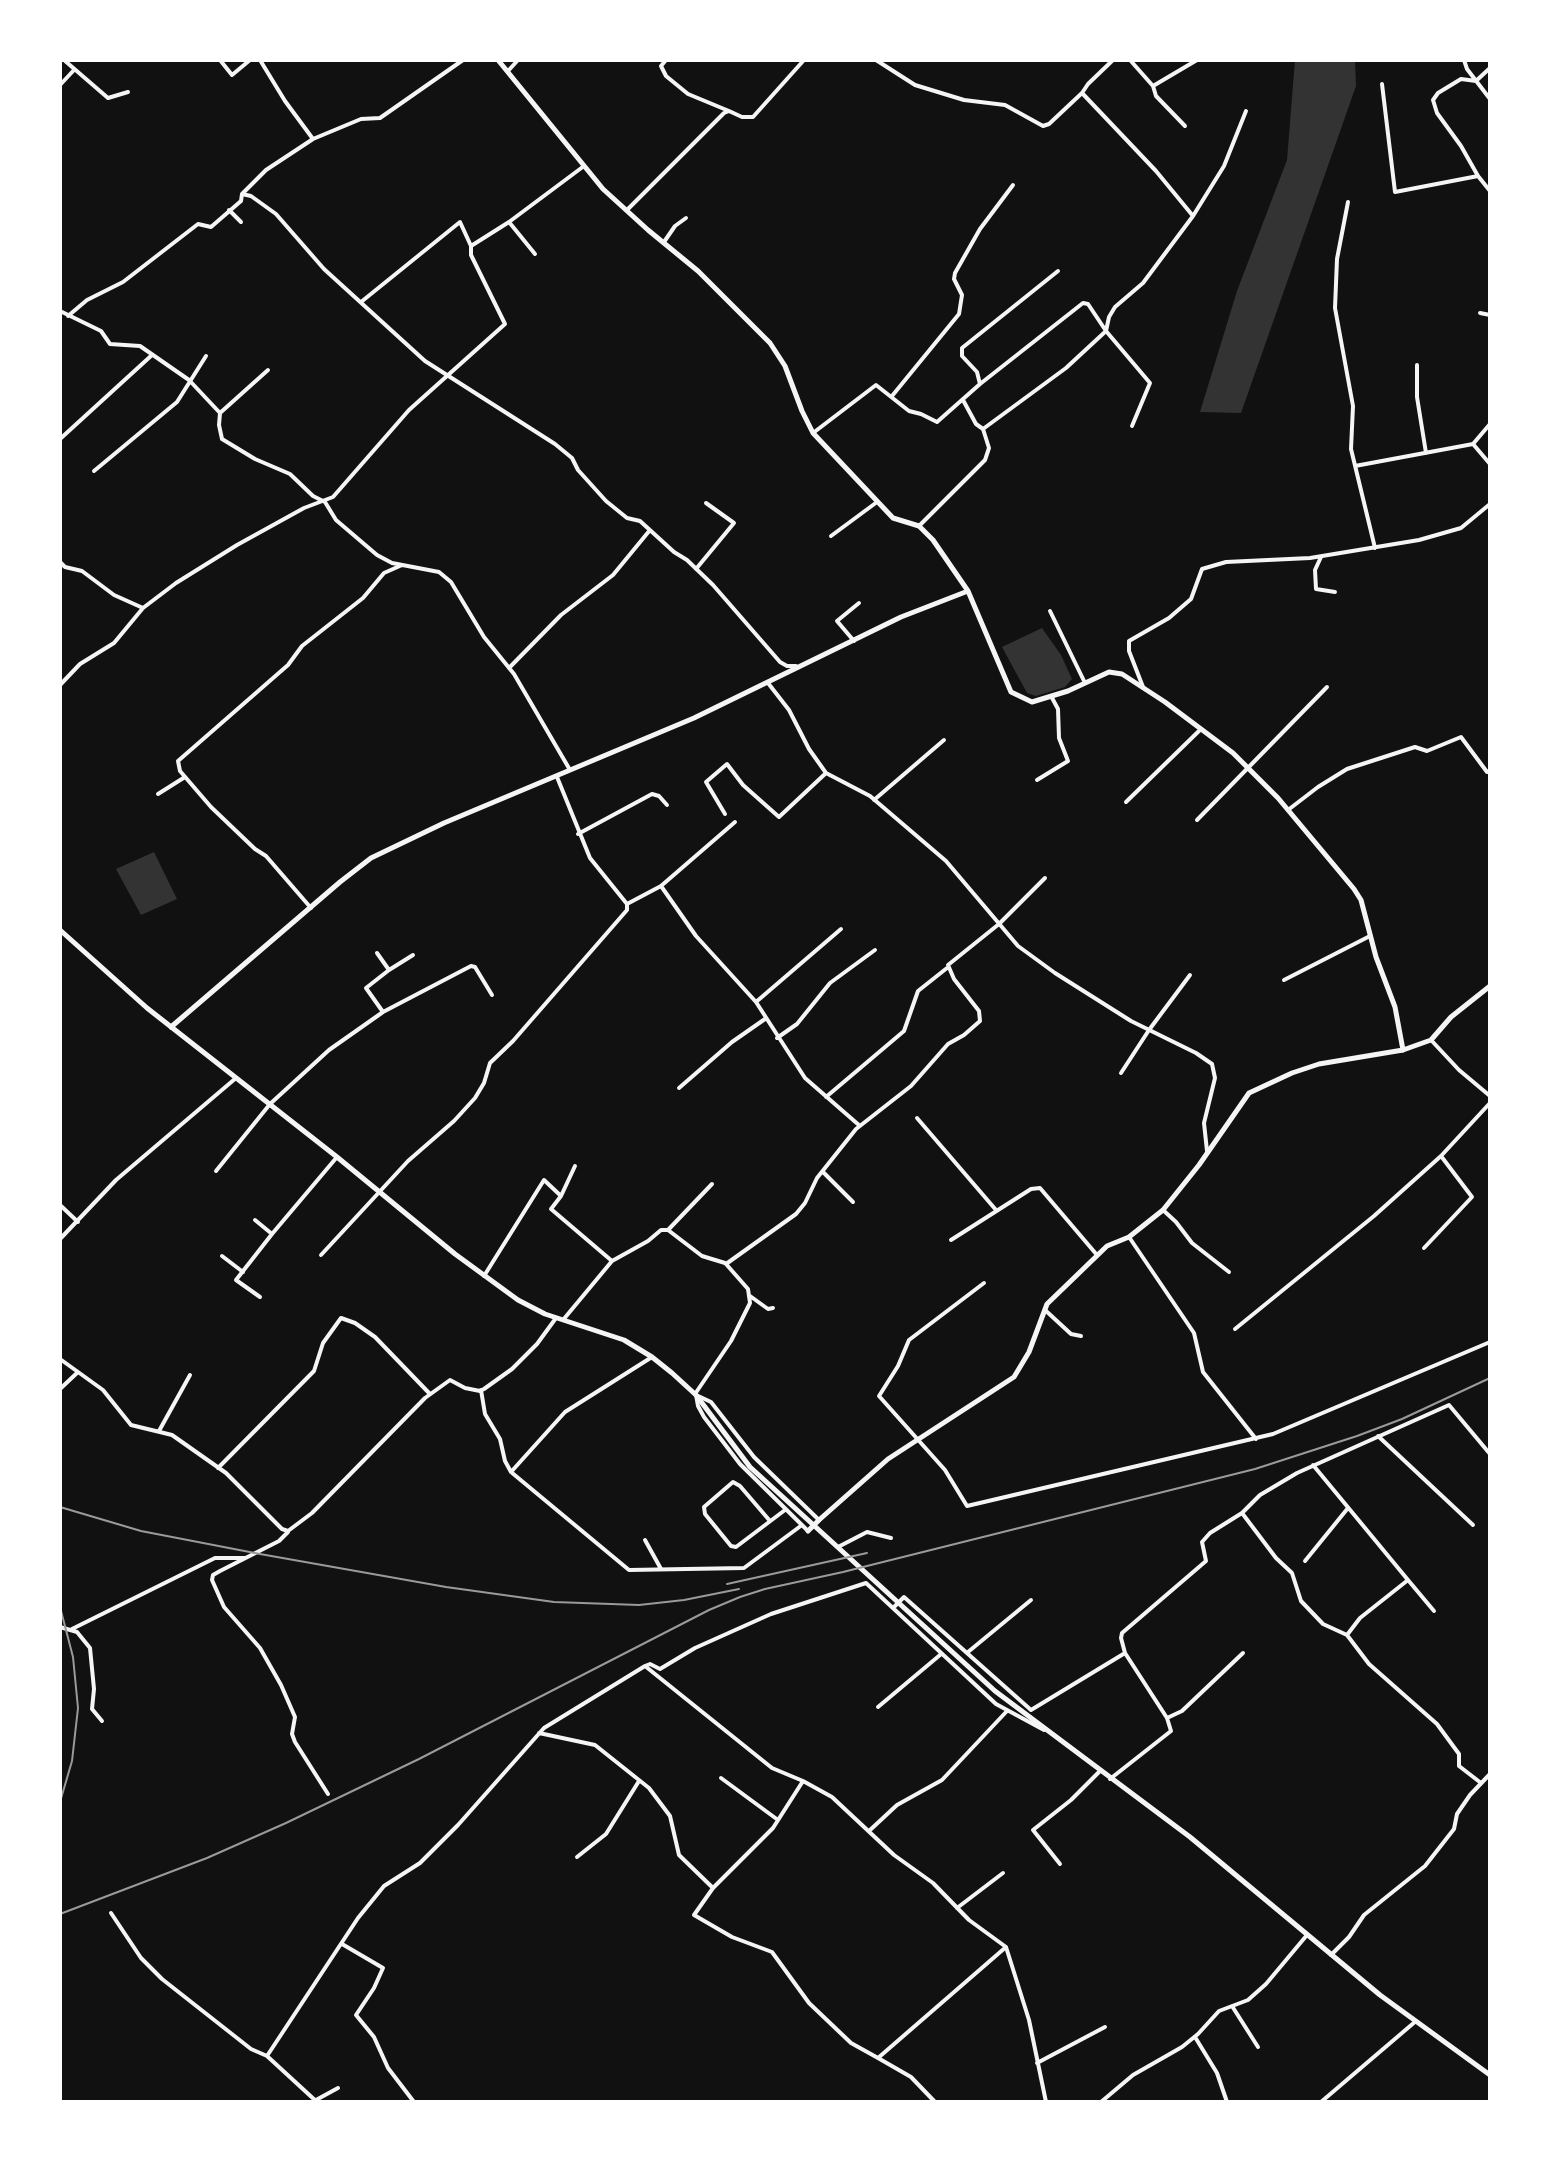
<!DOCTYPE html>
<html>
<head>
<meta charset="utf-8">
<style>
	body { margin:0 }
	#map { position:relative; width:1550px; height:2162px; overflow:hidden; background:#111; font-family:"Exo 2",sans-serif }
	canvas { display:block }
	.frame { position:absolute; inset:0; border:62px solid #fff; pointer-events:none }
</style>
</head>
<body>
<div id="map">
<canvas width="1550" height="2162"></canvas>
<div class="frame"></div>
</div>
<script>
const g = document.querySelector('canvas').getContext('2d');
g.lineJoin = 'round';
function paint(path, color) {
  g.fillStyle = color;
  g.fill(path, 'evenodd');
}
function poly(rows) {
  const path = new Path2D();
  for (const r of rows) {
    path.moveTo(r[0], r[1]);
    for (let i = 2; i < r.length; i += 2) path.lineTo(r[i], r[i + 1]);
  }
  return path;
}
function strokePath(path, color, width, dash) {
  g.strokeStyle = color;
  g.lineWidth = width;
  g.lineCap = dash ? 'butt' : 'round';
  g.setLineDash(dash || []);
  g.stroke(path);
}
const water = poly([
	[1295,60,1355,60,1356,86,1241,413,1200,412,1237,291,1287,160],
	[1042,628,1061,655,1072,679,1065,687,1036,696,1027,693,1002,647],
	[154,852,177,899,141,915,116,869]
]);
const minor = poly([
	[64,60,108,98,128,92],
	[220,60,232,75,250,60],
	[260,60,285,101,313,139],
	[666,60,661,66,666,76,688,94,729,111],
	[876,60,915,85,964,100,1005,105,1043,126,1049,124,1082,93,1156,171,1193,216],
	[1130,60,1153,86,1197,60],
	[1464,60,1467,69,1490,99],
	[508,71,518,60],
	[1382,84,1395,192,1478,176,1490,191],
	[60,85,74,70],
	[1153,86,1156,96,1185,126],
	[1082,93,1088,84,1113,60],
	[1478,176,1461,146,1437,113,1433,100,1438,93,1461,79,1476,81,1490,68],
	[242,194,251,196,276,214,324,269,425,361,555,444,572,458,578,470,606,501,627,518,640,521,674,552,687,560,713,585,780,662,787,666,796,666],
	[1348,202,1337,259,1335,308,1353,406,1351,449,1375,548],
	[229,210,241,222],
	[627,210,724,113,729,111,742,117,753,117,804,60],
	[509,222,584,166],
	[664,242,675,226,686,218],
	[361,302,460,222,471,246],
	[60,311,101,331,110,344,140,346,189,380,220,413,219,425,222,439,255,459,290,474,313,496,325,502,336,520,377,555,392,563,439,572,451,582,484,637,514,674,570,770],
	[1480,313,1490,315],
	[68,316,87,300,123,282,198,224,211,227,241,201,242,194,266,170,313,139,361,119,380,118,463,60],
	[1417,365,1417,397,1426,453],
	[980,384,977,372,962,356,962,348,1058,271],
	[892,396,959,314,962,295,954,279,955,273,980,229,1013,185],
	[963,400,976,424,983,429],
	[220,413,268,370],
	[813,433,876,385,909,411,921,414,937,422,980,384,1083,303,1088,304,1106,331,1150,383,1132,426],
	[60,439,152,355],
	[1473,444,1490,464],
	[1355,466,1473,444,1490,424],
	[94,471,177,402,206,356],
	[919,526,985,460,989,448,983,429,1066,368,1106,331,1109,317,1115,307,1143,283,1193,216,1224,166,1246,111],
	[831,536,877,502],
	[1321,557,1315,570,1316,589,1335,592],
	[60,562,65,567,82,571,114,595,143,608],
	[696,569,734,523,706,503],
	[1050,611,1085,683],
	[854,641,837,621,859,603],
	[509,668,561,615,613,575,650,530],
	[768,683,789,710,809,749,826,773,870,796,946,861,1018,946,1055,973,1131,1021,1196,1053,1212,1064,1215,1078,1204,1123,1207,1151],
	[60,685,80,664,114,643,143,608,176,583,237,545,304,508,333,497,409,410,505,324,471,255,471,246,509,222,535,254],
	[1143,687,1129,651,1129,641,1169,618,1191,599,1202,569,1226,562,1310,558,1419,540,1461,528,1490,504],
	[1037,780,1068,761,1059,738,1058,709,1051,696],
	[158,794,185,777],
	[874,800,944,740],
	[1126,802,1201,729],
	[1288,810,1318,787,1347,769,1415,747,1427,751,1461,737,1487,772,1490,771],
	[725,814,706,782,727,764,743,785,779,817,826,773],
	[1197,820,1327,687],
	[578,834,652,794,659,796,667,805],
	[661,886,735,822],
	[627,904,661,886,696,936,756,1002,805,1078,860,1126],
	[311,908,266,856,255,849,211,807,180,771,178,761,288,665,302,646,363,598,384,573,402,565],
	[389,970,413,955],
	[1284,980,1370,936],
	[756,1002,841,929],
	[383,1012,471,966,475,967,492,995],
	[777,1038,797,1024,830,983,875,950],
	[1431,1040,1459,1070,1490,1096],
	[1121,1073,1149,1030,1190,975],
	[679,1088,732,1042,765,1019],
	[826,1097,904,1031,918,991,947,968],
	[917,1118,996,1210],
	[216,1171,270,1104,329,1050,383,1012,366,988,389,970,377,953],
	[823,1172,853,1202],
	[561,1196,575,1166],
	[60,1205,78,1222],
	[1163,1210,1176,1222,1192,1243,1229,1272],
	[255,1220,272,1234],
	[668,1230,712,1184],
	[1129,1237,1194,1333,1203,1372,1256,1439],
	[60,1239,116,1180,236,1078],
	[951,1240,1031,1189,1040,1188,1097,1255],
	[1424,1248,1472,1197,1441,1156],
	[321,1255,408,1161,454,1121,475,1098,484,1083,490,1063,513,1041,627,910,627,904,590,858,557,777],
	[222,1256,243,1272],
	[484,1276,544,1180,561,1196,551,1209,612,1261],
	[984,1283,909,1340,898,1366,879,1396,945,1470,967,1506,1273,1434,1490,1342],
	[750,1296,768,1309,773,1308],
	[260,1297,236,1280,272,1234,337,1157],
	[1045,1310,1071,1334,1081,1336],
	[563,1320,612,1261,648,1241,661,1230,668,1230,702,1256,725,1263],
	[1235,1329,1374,1216,1441,1156,1490,1103],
	[652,1357,565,1412,511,1472,629,1570,744,1568,802,1525],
	[60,1359,103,1390,131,1425,172,1435,226,1473,282,1529,288,1531,312,1513,425,1398,450,1380,465,1388,480,1391,484,1389,512,1369,537,1344,556,1318],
	[60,1389,78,1372],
	[481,1390,485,1414,500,1439,505,1461,511,1472],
	[695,1394,731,1341,750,1303,748,1289,726,1264,796,1214,805,1203,817,1178,856,1129,911,1086,948,1044,964,1035,980,1021,979,1011,954,979,948,965,999,924,1045,878],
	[159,1431,190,1375],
	[1378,1436,1473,1525],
	[1313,1465,1408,1580,1360,1618,1347,1635],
	[218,1468,314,1371,323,1343,341,1318,355,1323,375,1337,430,1394],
	[1242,1513,1276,1558,1292,1573,1301,1601,1323,1624,1347,1635,1369,1664,1437,1724,1459,1754,1459,1766,1481,1783],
	[770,1521,740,1486,733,1482,704,1507,705,1514,731,1546,736,1547,785,1510],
	[808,1531,740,1464,704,1417,698,1406,696,1395,711,1402,754,1457,819,1520],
	[288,1532,279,1541,220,1571,213,1575,212,1580,224,1607,260,1648,281,1685,295,1717,292,1734,295,1742,328,1794],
	[645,1540,661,1569],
	[838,1547,867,1532,891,1538],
	[1305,1561,1348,1508],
	[1408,1580,1434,1611],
	[893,1608,904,1597,1031,1710,1125,1653],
	[60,1627,77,1632,90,1648,94,1689,92,1709,102,1721],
	[72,1629,215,1558,245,1558],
	[968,1652,1031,1600],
	[645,1666,772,1768,803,1781],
	[878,1707,940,1655],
	[1167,1718,1182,1711,1243,1653],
	[539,1733,595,1745,649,1788,670,1816,679,1855,713,1888,694,1915,732,1937,772,1952,809,2003,851,2043,878,2058,1006,1947,1029,2020,1046,2102],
	[721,1778,778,1820],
	[1110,1779,1171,1731,1167,1718,1125,1653,1121,1638,1122,1633,1206,1561,1202,1542,1210,1533,1242,1513,1260,1495,1297,1473,1449,1405,1490,1454],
	[869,1831,897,1805,942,1780,1007,1711],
	[577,1857,606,1834,639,1781],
	[1060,1864,1033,1830,1071,1800,1100,1771],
	[713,1888,773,1828,803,1781,832,1797,894,1855,933,1883,969,1920,1006,1947],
	[957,1908,1003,1873],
	[111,1913,141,1958,162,1979,251,2049,267,2056],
	[342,1944,383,1968,374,1988,356,2015,374,2037,388,2068,414,2102],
	[1331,1955,1349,1937,1364,1915,1425,1866,1454,1829,1457,1814,1470,1795,1490,1774],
	[1232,2006,1258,2047],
	[1195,2037,1217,2073,1227,2102],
	[878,2058,911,2077,935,2102],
	[1037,2063,1105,2027],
	[316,2100,338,2088],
	[317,2102,267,2056,358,1918,384,1886,420,1863,458,1825,544,1728,645,1666,650,1664,660,1669,695,1648,771,1614,866,1583,996,1704,1044,1730],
	[1101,2102,1133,2075,1182,2047,1198,2034,1219,2011,1248,2000,1266,1984,1307,1935],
	[1285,2102,1287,2102],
	[1321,2102,1416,2021]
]);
const tertiary = poly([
	[498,60,603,189,648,230,698,271,770,343,785,366,802,411,813,433,893,518,919,526,933,540,968,591,1011,692,1032,702,1068,691,1109,672,1122,674,1165,702,1233,753,1278,798,1354,889,1361,900,1376,957,1395,1007,1403,1050],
	[171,1027,340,882,371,858,444,823,694,718,901,617,968,591],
	[808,1531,819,1520]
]);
const secondary = poly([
	[60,930,147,1008,337,1157,455,1254,518,1300,545,1314,624,1340,652,1357,672,1373,696,1395,750,1467,995,1691,1190,1837,1380,1995,1490,2075],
	[819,1520,888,1459,1014,1377,1029,1352,1047,1304,1107,1246,1129,1237,1163,1210,1199,1165,1249,1093,1292,1073,1319,1064,1403,1050,1431,1040,1451,1017,1490,986]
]);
const rail = poly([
	[60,1507,141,1531,260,1554,446,1587,554,1602,639,1605,684,1600,739,1589],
	[727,1584,867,1553],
	[60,1607,73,1657,78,1708,72,1761,60,1802],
	[60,1914,207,1858,286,1823,419,1759,709,1610,740,1597,765,1589,843,1572,1255,1469,1357,1436,1402,1419,1490,1378]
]);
paint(water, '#333');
strokePath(minor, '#f5f5f5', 4);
strokePath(tertiary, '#f5f5f5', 5);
strokePath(secondary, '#f5f5f5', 5);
strokePath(rail, '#9a9a9a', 2);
</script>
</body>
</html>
